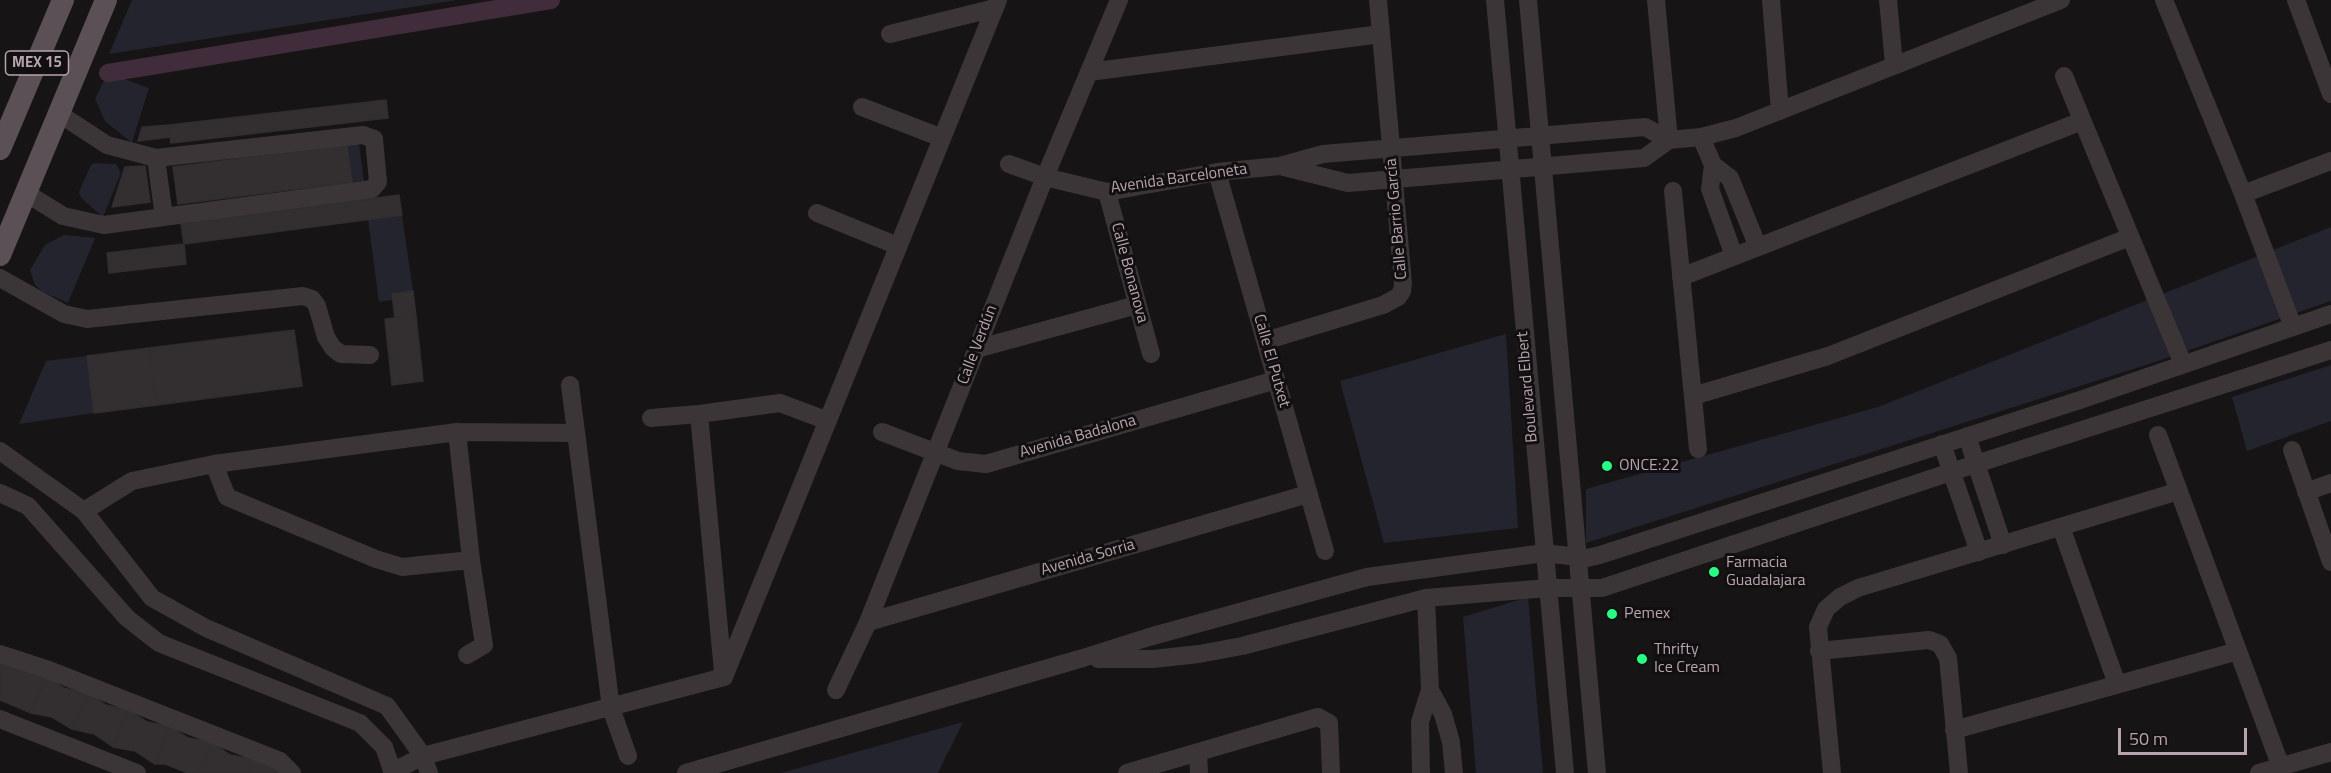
<!DOCTYPE html>
<html>
<head>
<meta charset="utf-8">
<style>
	body { margin:0 }
	#map { position:relative; width:2331px; height:773px; overflow:hidden; background:#161414; font-family:"Titillium Web",sans-serif }
	canvas { display:block }
	.scale { position:absolute; left:2118px; top:728px; width:129px; height:27px; box-sizing:border-box; border:3px solid #b8a4af; border-top:0; padding-left:8px; font-size:18px; line-height:21px; white-space:nowrap; color:#b8a4af; -webkit-text-stroke:4px #110f0f; paint-order:stroke }
</style>
</head>
<body>
<div id="map">
<canvas width="2331" height="773"></canvas>
<div class="scale">50 m</div>
</div>
<script>
const g = document.querySelector('canvas').getContext('2d');
g.lineJoin = 'round';
function paint(path, color) {
  g.fillStyle = color;
  g.fill(path, 'evenodd');
}
function poly(rows) {
  const path = new Path2D();
  for (const r of rows) {
    path.moveTo(r[0], r[1]);
    for (let i = 2; i < r.length; i += 2) path.lineTo(r[i], r[i + 1]);
  }
  return path;
}
function strokePath(path, color, width, dash) {
  g.strokeStyle = color;
  g.lineWidth = width;
  g.lineCap = dash ? 'butt' : 'round';
  g.setLineDash(dash || []);
  g.stroke(path);
}
function label(font, color, halo, rows, align = 'center') {
  g.font = font + ' "Titillium Web",sans-serif';
  g.lineWidth = 6;
  g.setLineDash([]);
  g.textBaseline = 'middle';
  g.strokeStyle = halo;
  g.fillStyle = color;
  for (const [text, x, y, turn = 0] of rows) {
    g.save();
    g.translate(x, y);
    g.rotate((+turn || 0) * Math.PI / 180);
    g.textAlign = isNaN(turn) ? turn : align;
    if (halo) g.strokeText(text, 0, 0);
    g.fillText(text, 0, 0);
    g.restore();
  }
}
const green = poly([
	[132,0,457,0,109,54],
	[108,73,149,88,132,143,105,121,95,99],
	[359,144,364,181,352,182,347,145],
	[95,163,116,164,121,173,103,217,81,198,79,192,91,165],
	[402,215,413,291,392,294,392,300,379,302,368,219],
	[2331,227,2331,301,2149,364,1586,543,1586,489,1878,407],
	[64,235,95,238,68,303,43,292,35,285,30,270,45,245],
	[1506,334,1518,528,1384,543,1340,381],
	[87,356,94,413,19,424,46,361],
	[2331,365,2331,421,2247,451,2232,397],
	[1528,597,1543,773,1476,773,1463,617],
	[963,722,938,773,781,773]
]);
const canal = poly([
	[108,73,551,0]
]);
const building = poly([
	[386,100,388,118,171,143,169,125,386,100],
	[169,125,170,137,138,141,142,127,169,125],
	[347,145,352,182,178,204,173,167,347,145],
	[145,166,150,202,112,207,125,167,145,166],
	[399,195,402,215,184,244,181,224,399,195],
	[184,244,186,264,109,273,107,253,184,244],
	[413,291,416,316,395,319,392,294,413,291],
	[416,316,423,381,392,385,385,319,416,316],
	[294,330,302,386,157,405,149,348,294,330],
	[149,348,157,405,94,413,87,356,149,348],
	[0,659,46,676,31,713,0,700,0,659],
	[46,676,64,688,88,694,72,729,52,717,31,713,46,676],
	[88,694,106,705,128,710,113,747,94,734,72,729,88,694],
	[128,710,147,722,170,726,155,764,135,751,113,747,128,710],
	[170,726,188,738,212,742,199,773,188,773,165,764,155,764,170,726],
	[212,742,230,755,253,759,247,773,199,773,212,742],
	[253,759,282,770,284,773,247,773,253,759]
]);
const minor = poly([
	[1495,0,1565,773],
	[1528,0,1597,773],
	[1656,0,1669,140],
	[1771,0,1780,111],
	[1888,0,1894,64],
	[2164,0,2243,194,2293,327],
	[2296,0,2331,94],
	[890,34,995,8],
	[1089,72,1381,34],
	[2064,76,2183,364],
	[862,107,942,138],
	[1701,137,1713,165,1730,178,1758,247],
	[156,158,164,217],
	[1009,164,1045,177,1107,192,1217,172,1280,166,1323,154,1645,127,1669,140],
	[1713,165,1710,189,1734,256],
	[1280,166,1348,183,1644,158,1669,140,1701,137,1736,128,2061,0],
	[1217,172,1325,551],
	[1673,191,1698,449],
	[1107,192,1151,354],
	[26,193,63,216,104,225,372,189,378,182,374,139,363,135,156,158,107,145,58,113],
	[2243,194,2331,161],
	[817,213,898,246],
	[1681,277,2082,121],
	[0,278,64,314,87,319,303,296,312,299,317,306,326,337,333,348,341,354,370,355],
	[1265,341,1383,305,1398,297,1402,291,1403,283,1378,0],
	[976,349,1137,305],
	[570,385,611,708,628,756],
	[1693,396,1828,356,2130,237],
	[699,414,780,403,828,421],
	[651,418,699,414,723,672],
	[457,432,471,560,484,645,467,655],
	[882,432,958,461,986,464,1276,380],
	[2158,435,2281,767],
	[1967,436,2003,545],
	[1942,444,1979,552],
	[2292,450,2331,562],
	[0,451,84,511,152,598,206,628,387,706,423,756,429,773],
	[214,464,227,497,376,559,402,567,471,560],
	[2306,492,2331,483],
	[0,493,28,506,127,618,159,643,360,723,384,747,393,773],
	[84,511,132,481,214,464,457,432,576,433],
	[2061,527,2117,684],
	[868,622,1308,494],
	[1819,651,1929,640,1940,644,1948,658,1959,773],
	[0,654,46,669,280,761,292,773],
	[1098,659,1153,659,1199,654,1242,646,1426,598,1548,588,1602,588,1951,472,2331,350],
	[836,690,868,622,1045,177,1119,0],
	[1430,690,1443,714,1451,742,1454,773],
	[0,719,137,773],
	[1954,730,2238,651],
	[1198,752,1199,773],
	[392,772,423,756,724,677,998,0],
	[686,773,1083,658,1149,637,1367,577,1544,553,1587,558,1600,555,2080,400,2331,314],
	[1127,773,1318,717,1329,723,1331,773],
	[1421,773,1420,722,1430,690,1426,598],
	[1832,773,1818,627,1826,609,1840,597,1858,588,2179,491],
	[2259,773,2331,752]
]);
const major = poly([
	[0,149,63,0],
	[0,255,106,0]
]);
const markers = [
	[1607,466,6,"#23ff83"],
	[1714,572,6,"#23ff83"],
	[1612,614,6,"#23ff83"],
	[1642,659,6,"#23ff83"]
];
const shields = [
	[37,63,63]
];
const shieldNames = [
	["MEX 15",37,63]
];
const streetNames = [
	["Avenida Barceloneta",1179,179,-8],
	["Calle Barrio García",1397,219,-95],
	["Calle Bonanova",1129,273,75],
	["Calle Verdún",978,345,-69],
	["Calle El Putxet",1271,361,74],
	["Boulevard Elbert",1528,387,-95],
	["Avenida Badalona",1078,437,-16],
	["Avenida Sorria",1088,558,-16]
];
const poiNames = [
	["ONCE:22",1619,466],
	["Farmacia",1726,563],
	["Guadalajara",1726,581],
	["Pemex",1624,614],
	["Thrifty",1654,650],
	["Ice Cream",1654,668]
];
paint(green, '#24242e');
strokePath(canal, '#402c3b', 18);
paint(building, '#332e2f');
strokePath(building, '#322e2f', 1.5);
strokePath(minor, '#3b3537', 18);
strokePath(major, '#5b5055', 22);
for (const [x, y, r, color] of markers) {
  const dot = new Path2D();
  dot.arc(x, y, r, 0, 2 * Math.PI);
  g.fillStyle = color;
  g.fill(dot);
  strokePath(dot, '#110f0f', 2);
}
for (const [x, y, w] of shields) {
  const box = new Path2D();
  box.roundRect(x - w / 2, y - 12, w, 24, 4.5);
  g.fillStyle = '#110f0f';
  g.fill(box);
  strokePath(box, '#b8a4af', 1.5);
}
label('bold 15px', '#b8a4af', null, shieldNames);
label('16px', '#b8a4af', '#110f0f', streetNames);
label('16px', '#b8a4af', '#110f0f', poiNames, 'left');
</script>
</body>
</html>
